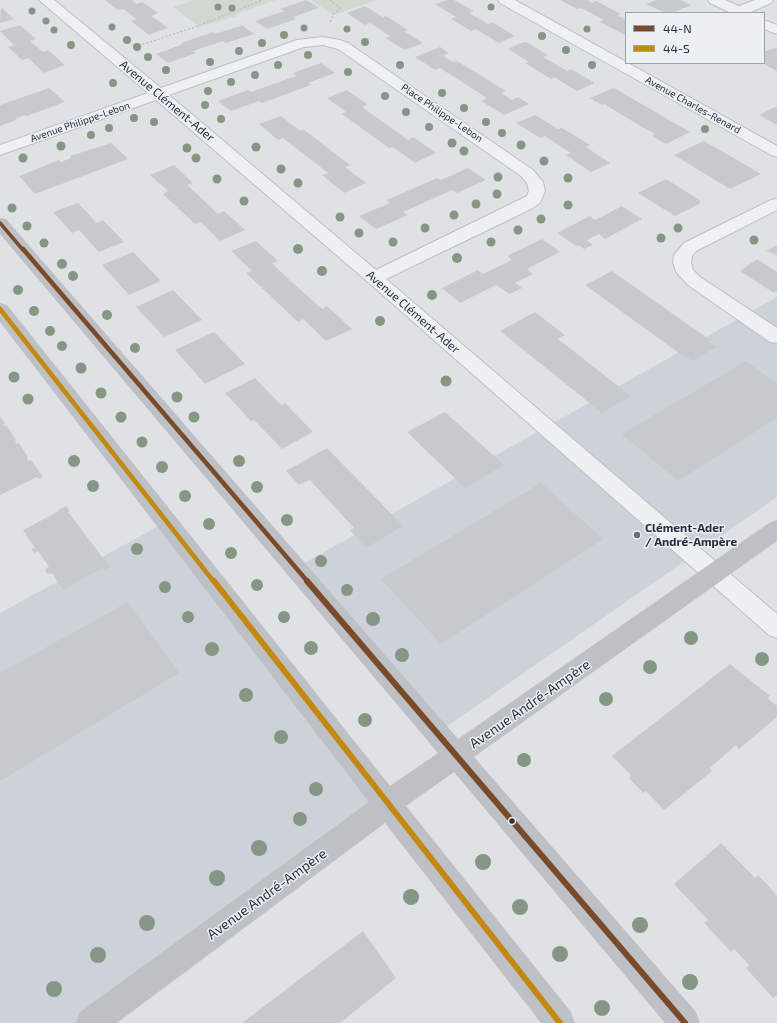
<!DOCTYPE html>
<html>
<head>
<meta charset="utf-8">
<style>
	body { margin:0 }
	#map { position:relative; width:777px; height:1023px; overflow:hidden; background:#dfe2e5; font-family:"Exo 2",sans-serif }
	canvas { display:block }
	.legend { position:absolute; left:625px; top:12px; width:140px; height:52px; box-sizing:border-box; background:#ecf0f4; border:1px solid #9da3ab; margin:0; padding:5px 7px; list-style:none; font-size:12px; color:#262f3d }
	.legend li { display:flex; align-items:center; gap:8px; height:20px }
	.legend b { width:20px; border:1px solid #9da3ab }
</style>
</head>
<body>
<div id="map">
<canvas width="777" height="1023"></canvas>
<ul class="legend">
<li><b style="height:5px;background:#7a4b2a"></b>44-N</li>
<li><b style="height:5px;background:#c3880f"></b>44-S</li>
</ul>
</div>
<script>
const g = document.querySelector('canvas').getContext('2d');
g.lineJoin = 'round';
function paint(path, color) {
  g.fillStyle = color;
  g.fill(path, 'evenodd');
}
function poly(rows) {
  const path = new Path2D();
  for (const r of rows) {
    path.moveTo(r[0], r[1]);
    for (let i = 2; i < r.length; i += 2) path.lineTo(r[i], r[i + 1]);
  }
  return path;
}
function strokePath(path, color, width, dash) {
  g.strokeStyle = color;
  g.lineWidth = width;
  g.lineCap = dash ? 'butt' : 'round';
  g.setLineDash(dash || []);
  g.stroke(path);
}
function label(font, color, halo, rows, align = 'center') {
  g.font = font + ' "Exo 2",sans-serif';
  g.lineWidth = 3;
  g.setLineDash([]);
  g.textBaseline = 'middle';
  g.strokeStyle = halo;
  g.fillStyle = color;
  for (const [text, x, y, turn = 0] of rows) {
    g.save();
    g.translate(x, y);
    g.rotate((+turn || 0) * Math.PI / 180);
    g.textAlign = isNaN(turn) ? turn : align;
    if (halo) g.strokeText(text, 0, 0);
    g.fillText(text, 0, 0);
    g.restore();
  }
}
const built = poly([
	[777,297,777,497,443,729,301,565],
	[166,522,387,804,91,1023,0,1023,0,613]
]);
const green = poly([
	[195,0,276,0,235,14,237,16,199,27,173,7],
	[311,0,377,0,333,15]
]);
const building = poly([
	[105,0,132,0,136,4,142,2,158,13,151,16,168,28,149,35,131,21,137,19,123,9,118,10],
	[306,0,312,3,319,8,293,17,296,19,267,29,255,21,284,11,280,9],
	[447,0,454,0,474,11,469,13,488,24,492,22,515,36,499,43,476,29,471,31,451,19,456,17,435,4],
	[560,0,587,0,592,3,596,1,621,14,617,16,624,18,622,18,626,20,626,33,623,34,600,22,604,20,581,8,577,9],
	[656,0,680,0,691,5,672,13,665,13,646,4],
	[365,6,383,17,386,16,408,30,404,31,423,43,405,50,385,38,390,36,375,26,370,23,365,25,347,13],
	[1,7,7,13,14,19,0,23],
	[247,24,243,26,254,34,226,43,223,41,193,51,196,53,168,63,156,54,183,44,181,43,213,32,215,34],
	[20,25,36,39,30,41,43,52,48,50,65,65,44,73,28,58,22,60,8,47,14,45,0,31],
	[526,42,548,55,543,57,567,71,571,69,595,83,577,91,554,77,551,79,525,63,529,62,508,49,521,43],
	[440,47,449,53,442,56,443,56,453,62,457,61,506,91,501,93,512,100,518,97,529,104,504,115,481,101,487,98,440,68,435,70,415,57],
	[775,48,777,49,777,71,764,64,764,52],
	[321,63,335,73,308,83,311,85,262,103,259,101,231,111,218,101,248,90,251,92,282,81,296,76,293,73],
	[49,88,65,102,27,116,25,115,15,119,16,120,0,126,0,105],
	[614,88,664,117,690,132,666,144,652,136,655,134,642,127,604,104,602,105,590,98],
	[347,90,368,105,362,107,408,140,413,137,436,153,415,163,393,147,389,148,342,114,346,112,327,98],
	[777,106,777,125,759,115],
	[535,115,558,129,562,128,590,145,586,147,610,163,591,172,566,155,571,153,545,136,540,138,516,123],
	[281,116,300,131,303,129,350,165,345,167,366,183,344,193,322,175,328,173,283,138,278,140,259,124],
	[704,141,732,157,761,174,730,189,674,155],
	[111,143,128,159,35,194,19,176,59,160,61,162,71,158,70,156],
	[174,165,193,183,187,185,197,194,218,214,224,211,245,230,220,241,201,222,195,224,163,194,168,191,150,175],
	[468,168,486,180,457,193,452,190,403,212,408,215,376,229,359,216,390,203,386,200,403,193,437,178,441,180],
	[666,179,701,201,699,202,701,203,675,216,638,193],
	[78,203,97,223,103,220,124,242,99,252,79,230,72,233,53,212],
	[622,206,642,219,605,239,599,234,587,240,593,245,584,249,578,245,576,246,557,233,590,216,595,220],
	[542,239,560,252,527,269,533,274,515,283,522,288,510,294,496,285,460,303,442,288,478,270,483,274,512,260,507,256],
	[256,241,278,261,272,263,283,274,322,309,327,306,352,329,326,341,303,319,298,322,246,273,252,271,231,251],
	[777,245,777,255,766,251],
	[133,252,161,281,129,295,102,265],
	[757,259,777,272,777,291,774,293,740,271],
	[612,271,710,340,707,341,716,347,693,361,684,355,683,356,585,285],
	[173,290,202,320,164,337,136,307],
	[535,312,565,335,558,339,631,396,602,413,500,331],
	[214,332,245,364,205,384,175,350],
	[746,361,777,384,777,418,678,481,622,434],
	[255,378,281,405,285,403,313,432,282,449,254,420,251,421,225,393],
	[445,412,483,446,504,465,465,488,407,432],
	[0,417,5,423,3,424,4,426,7,426,16,440,15,441,17,444,19,443,28,457,27,458,28,461,31,460,43,477,39,479,37,477,0,495],
	[327,448,372,494,403,526,366,548,350,530,354,528,310,480,299,485,286,471],
	[541,483,603,539,441,644,381,579],
	[66,506,70,511,68,512,110,567,104,570,102,568,63,590,52,573,48,574,46,572,45,569,49,567,38,551,34,553,33,551,31,549,35,548,23,530,59,511,58,510],
	[128,602,179,673,0,781,0,673],
	[730,664,770,696,767,698,777,706,777,717,739,749,736,745,710,768,712,771,664,810,646,791,643,793,629,778,631,775,612,756],
	[721,843,755,878,758,875,777,895,777,995,773,998,746,968,749,965,734,949,731,952,704,923,708,920,674,884],
	[363,931,396,978,340,1023,242,1023]
]);
const path = poly([
	[330,0,340,8,333,15,330,23],
	[135,47,198,26,262,0]
]);
const street = poly([
	[39,0,54,0,161,88,297,40,323,37,340,40,348,43,533,170,543,182,545,191,540,203,531,209,386,279,777,614,777,638,769,635,368,282,156,100,0,155,0,145,148,93,39,0],
	[323,45,338,49,521,176,527,183,529,191,527,196,376,270,169,95,304,47,323,45],
	[498,0,515,0,777,146,777,157,771,155,500,3,498,0],
	[708,0,725,0,739,6,755,0,773,0,771,3,749,13,728,13,729,12,710,3,708,0],
	[764,20,777,25,777,34,764,29,764,20],
	[777,199,777,210,696,251,692,256,691,262,693,270,700,277,777,328,777,343,770,342,688,285,676,272,673,262,674,255,684,243,771,200,777,199]
]);
const secondary = poly([
	[0,218,6,219,458,739,769,523,777,520,777,541,474,757,696,1012,700,1023,665,1023,454,772,406,806,571,1012,575,1023,541,1023,385,823,117,1023,76,1023,80,1012,369,802,0,322,0,303,7,305,390,786,438,753,0,234,0,218]
]);
const bus1Far2 = poly([
	[0,223,23,250]
]);
const bus1Far1 = poly([
	[23,249,308,582]
]);
const bus1 = poly([
	[307,581,685,1023]
]);
const bus2Far1 = poly([
	[0,309,214,582]
]);
const bus2 = poly([
	[214,581,560,1023]
]);
const trees = [
	[218,7,3.5],
	[491,7,3.5],
	[232,8,3.5],
	[32,11,3.5],
	[46,21,3.5],
	[112,27,3.5],
	[304,28,3.5],
	[347,29,3.5],
	[587,29,3.5],
	[54,30,3.5],
	[284,35,4],
	[542,36,4],
	[127,40,4],
	[365,42,4],
	[262,43,4],
	[71,45,4],
	[137,47,4],
	[566,50,4],
	[239,51,4],
	[308,55,4],
	[148,57,4],
	[210,62,4],
	[278,65,4],
	[400,65,4],
	[592,65,4],
	[166,70,4],
	[348,72,4],
	[255,75,4],
	[231,82,4],
	[113,83,4],
	[208,91,4],
	[442,93,4],
	[385,96,4],
	[205,105,4],
	[464,108,4],
	[406,112,4],
	[134,118,4],
	[221,119,4],
	[154,122,4],
	[486,122,4],
	[429,127,4],
	[109,128,4],
	[705,129,4],
	[502,133,4],
	[91,135,4],
	[452,143,4.5],
	[521,145,4.5],
	[61,146,4.5],
	[256,147,4.5],
	[187,148,4.5],
	[464,151,4.5],
	[23,158,4.5],
	[196,158,4.5],
	[544,161,4.5],
	[281,169,4.5],
	[498,177,4.5],
	[568,178,4.5],
	[217,179,4.5],
	[298,183,4.5],
	[497,194,4.5],
	[244,201,4.5],
	[476,204,4.5],
	[568,205,4.5],
	[12,208,4.5],
	[454,215,4.5],
	[340,217,4.5],
	[541,219,4.5],
	[27,226,4.5],
	[425,228,4.5],
	[678,228,4.5],
	[518,230,4.5],
	[359,233,4.5],
	[661,238,4.5],
	[754,240,4.5],
	[393,242,4.5],
	[491,242,4.5],
	[44,243,4.5],
	[298,249,5],
	[457,258,5],
	[62,264,5],
	[322,271,5],
	[73,276,5],
	[18,290,5],
	[432,295,5],
	[34,311,5],
	[107,315,5],
	[380,321,5],
	[50,331,5],
	[62,346,5],
	[135,348,5],
	[81,368,5.5],
	[14,377,5.5],
	[446,381,5.5],
	[101,393,5.5],
	[177,397,5.5],
	[28,399,5.5],
	[121,417,5.5],
	[194,417,5.5],
	[142,442,5.5],
	[74,461,6],
	[239,461,6],
	[162,467,6],
	[93,486,6],
	[257,487,6],
	[185,496,6],
	[287,520,6],
	[209,524,6],
	[137,549,6],
	[231,553,6],
	[321,561,6],
	[257,585,6],
	[165,587,6],
	[347,590,6],
	[188,617,6],
	[284,617,6],
	[373,619,7],
	[691,638,7],
	[311,648,7],
	[212,649,7],
	[402,655,7],
	[762,659,7],
	[650,667,7],
	[246,695,7],
	[606,699,7],
	[365,720,7],
	[281,737,7],
	[524,760,7],
	[316,789,7],
	[300,819,7],
	[259,848,8],
	[483,862,8],
	[217,878,8],
	[411,897,8],
	[520,907,8],
	[147,923,8],
	[640,925,8],
	[560,954,8],
	[98,955,8],
	[690,982,8],
	[54,989,8],
	[602,1008,8]
];
const markers = [
	[637,535,4,"#676e78"],
	[512,821,3.5,"#262f3d"]
];
const farStreetnames = [
	["Avenue Charles-Renard",693,105,29],
	["Place Philippe-Lebon",442,113,34],
	["Avenue Philippe-Lebon",80,122,-19]
];
const streetNames = [
	["Avenue Clément-Ader",167,101,40],
	["Avenue Clément-Ader",413,312,41]
];
const poiNames = [
	["Clément-Ader",645,528],
	["/ André-Ampère",645,542]
];
const nearStreetnames = [
	["Avenue André-Ampère",530,704,-35],
	["Avenue André-Ampère",267,894,-36]
];
paint(built, '#cdd1d8');
paint(green, '#d0d8d0');
paint(building, '#c7cacd');
strokePath(street, '#bdc0c3', 2);
strokePath(path, '#bec0c4', 1.5, [2, 2]);
paint(street, '#eef0f1');
paint(secondary, '#bdc0c4');
strokePath(bus1Far2, '#7a4b2a', 3.5);
strokePath(bus1Far1, '#7a4b2a', 4.5);
strokePath(bus1, '#7a4b2a', 6);
strokePath(bus2Far1, '#c3880f', 4.5);
strokePath(bus2, '#c3880f', 6);
g.fillStyle = '#859684';
for (const [x, y, r] of trees) {
  g.beginPath();
  g.arc(x, y, r, 0, 2 * Math.PI);
  g.fill();
}
for (const [x, y, r, color] of markers) {
  const dot = new Path2D();
  dot.arc(x, y, r, 0, 2 * Math.PI);
  g.fillStyle = color;
  g.fill(dot);
  strokePath(dot, '#ecf0f4', 1.5);
}
label('10px', '#262f3d', '#ecf0f4', farStreetnames);
label('12px', '#262f3d', '#ecf0f4', streetNames);
label('bold 12px', '#262f3d', '#ecf0f4', poiNames, 'left');
label('14px', '#262f3d', '#ecf0f4', nearStreetnames);
</script>
</body>
</html>
